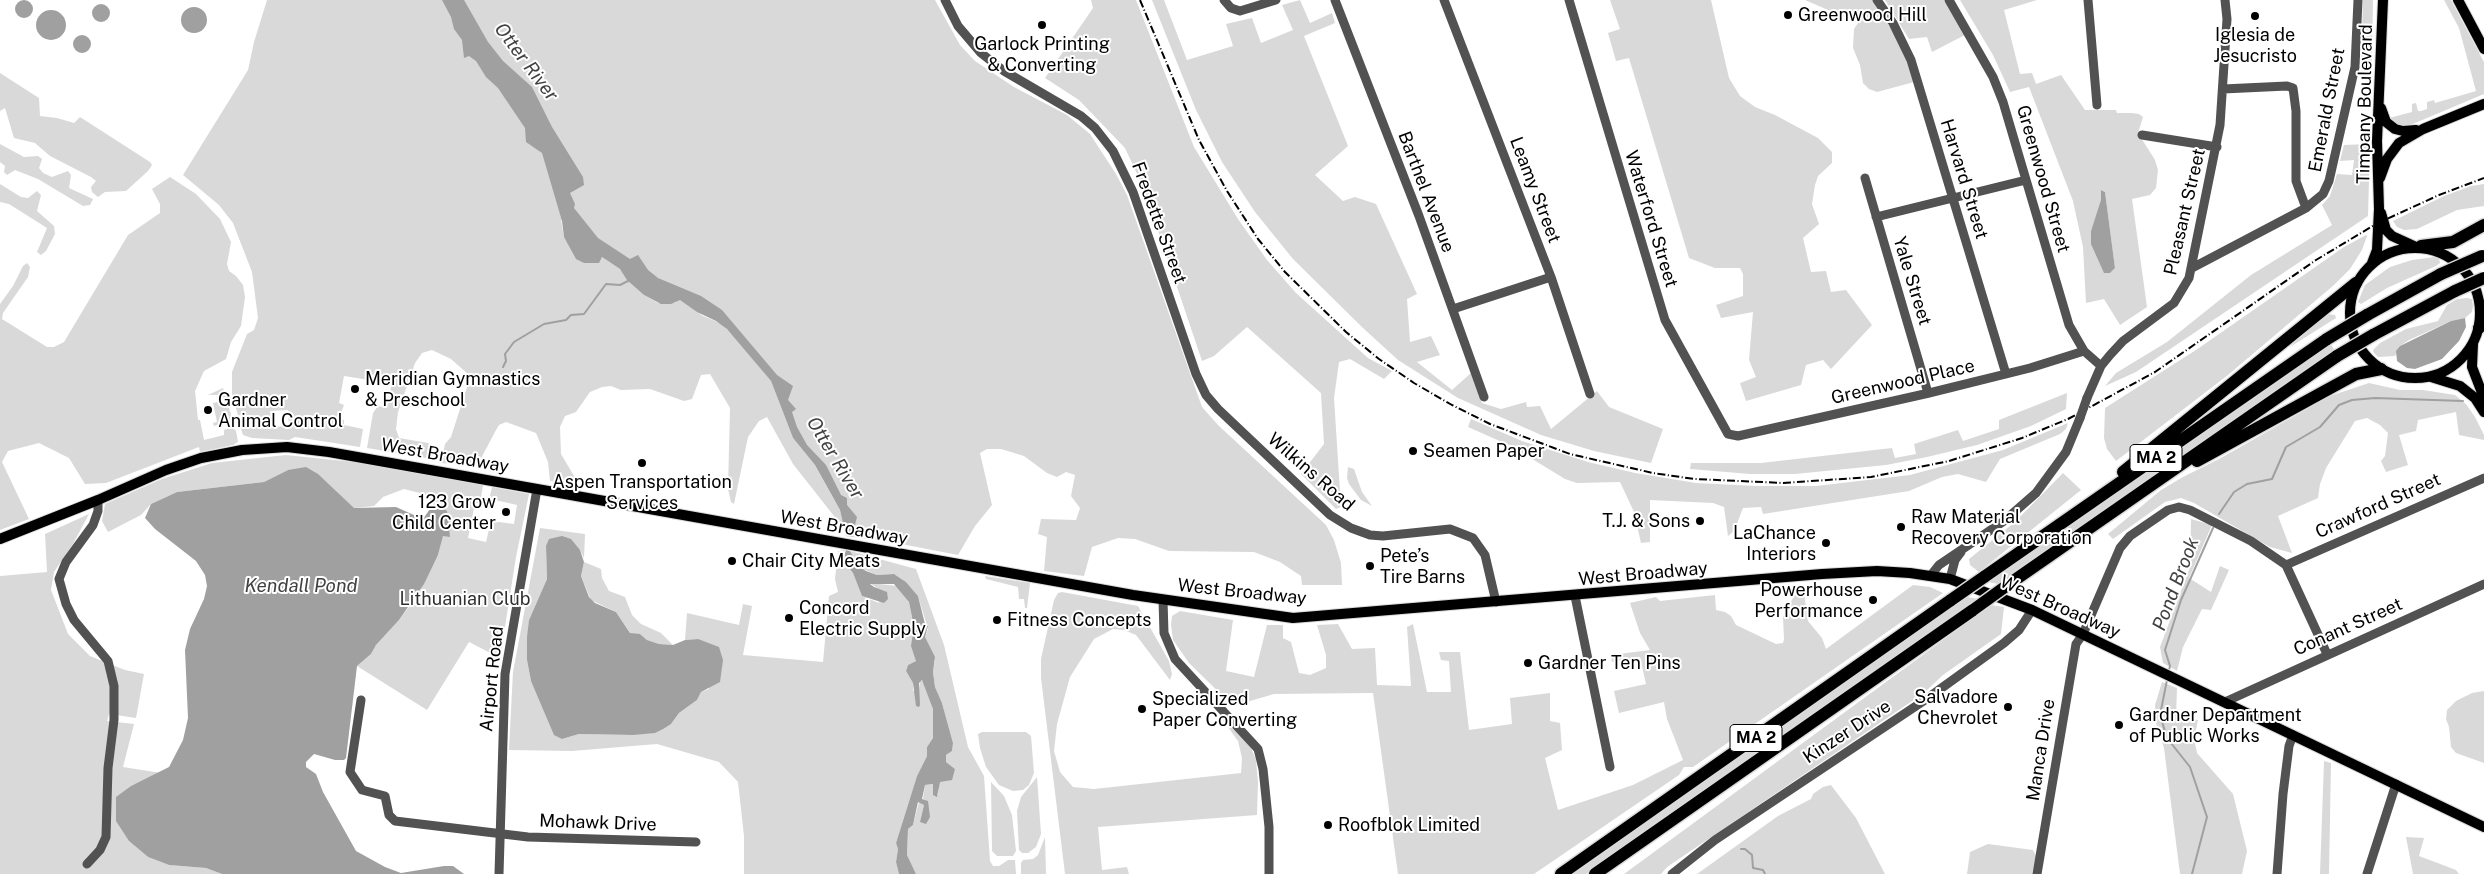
<!DOCTYPE html>
<html>
<head>
<meta charset="utf-8">
<style>
	body { margin:0 }
	canvas { display:block; background:#fff }
</style>
</head>
<body>
<canvas width="2484" height="874"></canvas>
<script>
const g = document.querySelector('canvas').getContext('2d');
g.lineJoin = 'round';
function paint(path, color) {
  g.fillStyle = color;
  g.fill(path, 'evenodd');
}
function poly(rows) {
  const path = new Path2D();
  for (const r of rows) {
    if (r.length === 3) {
      path.moveTo(r[0] + r[2], r[1]);
      path.arc(r[0], r[1], r[2], 0, 2 * Math.PI);
      continue;
    }
    path.moveTo(r[0], r[1]);
    for (let i = 2; i < r.length; i += 2) path.lineTo(r[i], r[i + 1]);
  }
  return path;
}
function strokePath(path, color, width, dash) {
  g.strokeStyle = color;
  g.lineWidth = width;
  g.lineCap = dash ? 'butt' : 'round';
  g.setLineDash(dash || []);
  g.stroke(path);
}
function label(font, color, halo, rows, align = 'center') {
  g.font = font + ' "Public Sans",sans-serif';
  g.lineWidth = 4;
  g.setLineDash([]);
  g.textBaseline = 'middle';
  g.strokeStyle = halo;
  g.fillStyle = color;
  for (const [text, x, y, turn = 0] of rows) {
    g.save();
    g.translate(x, y);
    g.rotate((+turn || 0) * Math.PI / 180);
    g.textAlign = isNaN(turn) ? turn : align;
    if (halo) g.strokeText(text, 0, 0);
    g.fillText(text, 0, 0);
    g.restore();
  }
}
const green = poly([
	[267,0,935,0,960,45,975,61,1014,87,1067,115,1090,134,1116,174,1127,195,1202,407,1218,425,1326,525,1334,540,1341,563,1342,585,1302,585,1301,576,1280,562,1254,552,1169,551,1135,539,1118,538,1092,547,1084,576,1044,571,1047,537,1038,534,1041,519,1076,520,1080,508,1071,496,1075,475,1066,472,1057,477,1047,473,1024,456,1001,449,987,449,980,453,992,505,975,526,958,555,886,541,852,537,847,512,800,442,782,394,729,321,561,220,564,237,584,263,600,260,602,257,620,269,644,295,658,303,674,303,680,299,703,316,722,324,733,335,771,381,793,438,815,465,832,496,840,510,845,530,793,464,767,417,759,421,748,437,734,504,731,502,728,489,730,408,710,374,701,375,692,399,684,401,650,389,621,390,611,386,602,387,590,392,576,412,565,416,560,427,561,454,580,486,550,481,548,462,536,433,506,422,499,425,496,430,477,466,441,463,445,444,451,437,468,384,469,375,451,359,432,350,422,353,415,363,398,412,396,429,399,438,428,443,432,446,432,452,426,458,367,448,373,413,378,406,384,407,387,403,393,379,371,375,369,380,344,376,339,403,344,405,339,418,344,420,344,425,363,429,360,447,295,437,289,440,252,438,243,435,240,426,242,422,263,421,271,422,272,427,289,426,288,410,270,411,271,419,238,415,232,395,232,372,247,334,254,330,258,318,252,272,233,223,219,205,183,175,248,70,254,42],
	[1091,0,1136,0,1194,147,1238,219,1267,260,1296,293,1368,358,1392,371,1384,379,1350,359,1339,362,1334,398,1341,507,1336,509,1301,474,1324,444,1321,393,1247,327,1214,356,1202,361,1144,189,1125,148,1079,100,1045,78,1093,8],
	[1152,0,1164,0,1187,60,1233,46,1226,24,1252,18,1261,43,1293,30,1282,5,1300,0,1310,23,1332,13,1335,23,1304,36,1348,146,1315,175,1343,201,1355,197,1376,204,1417,294,1407,299,1410,342,1431,336,1440,355,1417,362,1452,390,1471,373,1482,403,1501,409,1526,402,1527,407,1540,406,1551,429,1597,391,1609,407,1663,429,1651,463,1594,451,1541,435,1458,398,1398,360,1363,328,1293,259,1255,212,1222,162,1196,110],
	[1610,0,1711,0,1729,78,1740,96,1755,107,1775,115,1818,138,1832,152,1832,163,1818,176,1815,185,1812,204,1819,224,1803,238,1811,272,1826,271,1831,292,1846,290,1872,325,1831,369,1823,360,1806,365,1801,385,1746,401,1740,383,1756,377,1749,360,1753,312,1721,318,1716,305,1743,296,1743,274,1740,268,1715,268,1689,258,1629,58,1616,61,1608,33,1620,29],
	[1805,0,1873,0,1906,53,1914,82,1877,92,1869,89,1863,83,1860,65,1853,48,1854,29,1858,23],
	[1885,0,1944,0,1965,35,1932,52,1927,37,1909,39],
	[1960,0,2037,0,2004,10,2020,74,2032,73,2036,84,2061,75,2085,110,2116,110,2117,113,2132,113,2139,114,2143,117,2138,133,2155,160,2158,170,2156,188,2150,195,2132,199,2147,307,2120,325,2104,299,2086,303,2083,247,2073,201,2029,87,2010,92,1993,55],
	[2101,190,2105,192,2115,268,2110,273,2091,231,2102,200],
	[2363,0,2373,0,2371,100,2368,99,2370,79,2361,62],
	[2444,0,2451,0,2484,62,2484,94,2408,126,2395,125,2389,118,2412,112,2412,104,2416,103,2418,111,2421,111,2427,109,2427,102,2434,100,2435,103,2476,91,2459,28],
	[0,73,39,98,40,116,57,118,74,123,80,117,150,162,152,165,148,171,126,191,105,192,98,197,92,192,91,187,96,181,91,177,50,156,35,143,14,138,5,108,0,111],
	[0,144,24,157,38,156,42,159,39,168,43,173,52,177,68,171,71,175,69,188,93,199,90,205,83,206,38,179,15,170,7,175,4,172,5,166,0,162],
	[2370,144,2368,216,2136,372,2105,386,2116,373,2167,342,2251,275,2332,225,2322,205,2330,196,2337,174,2352,175,2354,160,2340,161,2344,145],
	[170,177,196,194,220,219,231,242,227,264,229,271,236,276,243,285,245,297,241,326,231,342,226,359,204,371,195,391,198,420,200,420,204,440,224,435,224,430,232,427,236,431,238,442,233,445,200,452,199,447,106,483,85,484,69,458,39,443,8,451,2,462,29,519,0,530,0,304,13,286,23,266,27,263,30,267,28,277,3,313,2,319,47,347,54,347,64,342,128,235,160,213,160,204,152,189],
	[0,184,21,197,28,198,37,191,41,195,37,211,54,226,55,234,46,251,41,255,37,252,47,228,9,204,0,202],
	[2484,184,2484,206,2457,210,2417,229,2404,230,2397,227,2393,221,2444,196,2471,186],
	[2366,235,2367,236,2362,250,2350,269,2334,285,2228,375,2116,461,2107,449,2104,438,2105,408,2196,350,2344,247],
	[2434,257,2439,258,2440,263,2436,266,2387,288,2361,304,2358,302,2365,285,2390,267,2412,260],
	[2467,298,2472,299,2473,306,2472,312,2465,318,2451,321,2409,340,2400,346,2395,356,2378,357,2374,353,2373,350,2380,343,2406,329,2438,321,2447,305,2457,299],
	[2327,314,2335,315,2336,318,2290,347,2314,323],
	[2330,343,2335,351,1998,584,1988,582],
	[2369,383,2400,390,2423,390,2455,395,2466,404,2475,417,2484,435,2484,440,2459,435,2456,412,2418,420,2416,431,2399,435,2408,465,2386,472,2381,461,2385,456,2388,433,2380,425,2367,418,2355,421,2326,468,2320,484,2318,498,2278,516,2292,553,2270,547,2194,503,2181,498,2165,502,2113,539,2108,534,2161,490,2183,477,2219,459,2330,396],
	[223,388,233,421,214,426,213,423,217,422,213,403,222,401,219,395,208,395],
	[2067,393,2066,409,2031,426,1977,445,1927,457,1886,465,1795,474,1750,474,1690,469,1691,463,1761,463,1892,448,1895,458,1916,454,1914,444,1958,430,1963,441,1999,429,1999,420],
	[1471,419,1522,441,1588,462,1635,473,1696,483,1757,486,1816,486,1910,475,2003,450,2068,423,2066,429,2060,434,2000,459,1986,482,1958,474,1942,477,1909,491,1763,514,1761,507,1743,508,1734,531,1728,536,1724,507,1713,503,1650,500,1650,542,1641,543,1634,512,1620,482,1577,483,1565,479,1511,446,1468,427],
	[286,455,373,464,483,485,480,504,475,503,468,538,486,542,491,521,514,524,517,505,495,500,494,506,488,505,492,487,529,494,516,557,500,658,469,642,427,710,357,666,371,654,376,645,399,620,417,596,438,555,443,535,450,537,436,504,432,506,428,495,404,489,383,497,374,506,354,508,288,470,264,482,177,492,151,504,141,515,108,532,102,521,105,504,162,479,212,463],
	[1348,467,1354,469,1362,492,1372,506,1361,500,1349,484,1347,478],
	[2063,473,2081,490,1979,572,1970,565,1969,559,2015,522],
	[89,514,73,544,54,572,51,590,68,634,90,656,125,670,144,674,136,718,109,714,107,721,134,724,123,767,161,773,131,786,129,841,148,857,169,865,206,868,222,874,0,874,0,576,47,572,45,534],
	[2191,519,2212,525,2189,578,2211,592,2220,566,2229,570,2211,610,2202,609,2183,647,2177,671,2163,663,2160,647,2190,567],
	[540,528,585,534,584,558,580,550,546,546,547,579,529,620,527,660,531,681,562,739,579,734,633,735,671,724,679,713,697,700,701,692,709,689,698,639,685,640,687,613,739,625,743,604,752,606,743,655,823,662,829,596,838,592,835,579,838,551,846,550,844,552,844,562,853,573,862,596,879,603,878,589,870,583,898,586,909,602,914,627,916,661,908,665,906,671,913,683,913,691,919,690,920,681,924,681,933,709,934,722,933,738,927,747,927,756,917,776,896,843,898,849,896,862,899,874,744,874,744,836,738,782,719,762,657,744,572,751,509,750,513,672],
	[850,551,916,569,944,645,968,747,984,776,990,861,993,866,999,866,1008,860,1015,860,1016,874,916,874,907,855,908,829,913,825,919,802,924,805,920,822,928,802,923,799,925,785,933,784,933,795,938,795,939,782,955,769,946,762,946,755,952,751,953,743,942,703,935,687,933,672,935,660,925,637,928,629,918,596,906,582,894,574,877,575,863,569,863,565,870,560,854,558],
	[584,562,601,569,602,578,609,591,625,597,632,615,641,624,661,633,673,645,659,644,647,640,640,634,631,634,616,612,591,600,581,576],
	[985,576,1030,583,1027,608,1025,608,1024,599,1019,599,1018,587,986,579],
	[1913,585,1930,587,1943,593,1693,767,1684,767,1679,775,1534,874,1398,874,1373,693,1274,694,1233,706,1189,663,1173,640,1171,625,1172,616,1180,611,1233,620,1226,671,1254,677,1267,625,1283,625,1283,638,1291,642,1299,673,1310,675,1326,668,1326,655,1317,625,1338,624,1352,649,1375,648,1377,685,1411,686,1407,627,1413,624,1427,692,1451,692,1449,661,1441,660,1439,652,1460,652,1469,730,1512,724,1510,698,1550,693,1550,721,1560,723,1562,750,1545,758,1558,810,1633,785,1683,760,1667,719,1664,702,1619,713,1614,691,1646,684,1640,657,1612,662,1611,655,1650,650,1640,633,1630,603,1656,597,1660,601,1715,595,1716,610,1725,612,1731,616,1736,625,1776,644,1783,643,1784,639,1783,617,1793,598,1793,589,1803,586,1808,621,1822,638,1826,649],
	[1062,592,1138,606,1169,661,1172,674,1170,680,1136,635,1124,630,1113,629,1094,639,1070,677,1057,724,1054,751,1060,772,1073,787,1094,789,1241,773,1242,758,1238,741,1220,716,1249,743,1256,760,1258,782,1257,815,1098,827,1102,870,1127,867,1129,874,1065,874,1041,678,1041,659,1054,600,1058,593],
	[1967,597,1979,599,1611,857,1586,874,1572,874],
	[1991,605,2004,607,2001,634,1943,675,1924,693,1667,867,1661,874,1624,874],
	[2162,682,2177,688,2176,717,2198,720,2194,739,2197,753,2233,794,2247,851,2242,874,2180,874,2164,748,2156,723,2155,705],
	[2484,691,2484,763,2456,753,2451,747,2449,727,2446,719,2447,710,2456,701,2472,693],
	[982,732,1026,732,1031,736,1034,773,1029,785,1023,790,1013,791,999,785,986,767,980,748,978,734],
	[2324,761,2331,763,2329,874,2320,874],
	[1037,777,1041,834,1036,847,1028,853,1022,853,1019,850,1017,811,1021,797],
	[991,782,1004,796,1012,815,1016,851,1013,856,997,856,992,851],
	[1831,785,1856,818,1885,874,1697,874,1778,816,1811,799,1813,794,1823,787],
	[1045,837,1046,874,1021,874,1021,863,1023,860,1033,859,1038,855],
	[2406,837,2424,838,2419,856,2456,870,2459,874,2413,874],
	[1988,844,2033,850,2036,856,2032,874,1967,874,1970,852]
]);
const water = poly([
	[442,0,464,0,488,42,503,61,532,87,552,127,583,177,584,185,570,193,575,204,574,208,598,238,630,259,638,255,648,270,658,278,701,296,722,310,777,375,793,386,788,400,796,409,792,412,797,427,807,445,826,465,841,495,847,498,847,505,857,517,852,537,846,536,840,510,815,465,793,438,771,381,727,329,716,321,697,312,680,300,671,304,661,304,644,295,627,280,620,269,602,257,599,263,584,263,576,259,564,237,562,221,542,153,526,142,525,128,498,88,486,77,476,61,469,56,464,58,462,40,454,29,451,17],
	[24,9,9],
	[101,13,9],
	[194,20,13],
	[51,25,15],
	[82,44,9],
	[2101,190,2105,192,2115,268,2110,273,2104,273,2091,244,2091,231,2101,200],
	[2465,318,2466,327,2459,341,2442,359,2415,369,2407,368,2397,361,2396,351,2400,346,2451,321],
	[306,467,318,474,354,508,396,507,423,519,432,506,440,505,447,511,450,537,443,536,438,555,424,584,399,620,376,645,371,654,357,666,346,758,344,760,335,760,314,754,306,762,306,767,316,774,323,792,356,851,385,867,401,873,444,866,453,866,464,874,222,874,206,868,169,865,148,857,129,841,116,821,116,797,131,786,169,767,183,740,188,718,185,650,190,629,204,599,207,586,205,575,196,561,155,529,145,518,151,504,177,492,264,482,288,470],
	[562,536,571,539,580,550,584,562,581,576,589,597,595,603,616,612,630,633,640,634,647,640,659,644,673,645,685,640,698,639,719,647,723,660,720,682,701,692,697,700,679,713,671,724,663,729,655,733,633,735,579,734,562,739,554,735,531,681,527,660,527,637,529,620,547,579,546,546,549,539],
	[846,550,850,551,854,558,872,561,863,566,863,569,866,571,877,575,894,574,906,582,918,596,925,624,928,626,925,637,935,657,933,672,935,687,942,703,953,743,952,751,946,755,946,762,955,769,952,780,940,782,937,797,933,795,933,784,925,785,922,799,928,801,930,817,926,824,920,822,924,805,918,802,913,825,908,829,907,855,916,874,899,874,896,862,898,849,896,843,917,776,927,756,927,747,933,738,933,709,922,680,919,683,920,705,919,707,916,706,913,683,906,671,908,665,916,661,911,646,914,627,909,602,894,584,870,584,874,587,887,592,888,599,884,603,862,596,853,573,843,560]
]);
const stream = poly([
	[503,367,506,361,505,354,514,342,544,324,566,320,571,315,584,314,606,284,620,285,630,280],
	[2219,514,2234,492,2247,484,2272,479,2286,447,2320,427,2339,405,2352,400,2375,398,2463,401],
	[2169,670,2170,666,2165,650,2181,600,2213,528],
	[2167,680,2160,715,2167,738,2190,767,2207,817,2192,874],
	[1741,849,1745,849,1752,855,1753,868,1763,870,1765,874]
]);
const minor = poly([
	[945,0,958,26,981,53,1004,71,1081,116,1095,128,1113,151,1133,192,1196,374,1206,395,1218,409,1330,515,1351,528,1370,535,1383,536,1450,529,1473,538,1485,555,1496,602],
	[1224,0,1231,8,1240,11,1276,0],
	[1335,0,1419,216,1484,397],
	[1444,0,1551,277,1590,394],
	[1569,0,1665,320,1728,434,1738,436,1929,393,2030,368,2084,351],
	[1877,0,1893,23,1911,60,2006,374],
	[1949,0,1993,77,2003,102,2069,325,2084,351,2101,366],
	[2088,0,2097,105],
	[2223,89,2287,86,2293,88,2296,111,2296,181,2306,208],
	[2142,135,2217,147],
	[1865,178,1928,393],
	[1876,217,2026,180],
	[2192,268,2306,208,2323,194,2329,181,2355,67,2358,0],
	[1453,309,1551,277],
	[2087,398,2101,366,2110,355,2123,341,2174,303,2189,278,2220,125,2227,19,2225,0],
	[2286,565,2484,478],
	[1931,575,1939,565,2004,521,2036,493,2066,452,2080,418],
	[1950,579,1955,560,1961,552],
	[1575,596,1610,767],
	[1163,600,1164,633,1175,659,1258,749,1263,769,1269,827,1269,874],
	[361,700,350,772,362,790,385,796,389,815,395,821,528,837,696,842],
	[2227,701,2484,584],
	[87,864,100,850,106,837,108,768,114,720,114,686,108,661,74,620,66,604,59,579,66,562,93,525,98,511,98,500],
	[499,874,505,674,537,489],
	[1672,874,1715,840,1925,700,2004,643,2019,630,2032,610],
	[2037,874,2076,644,2083,634,2120,548,2130,536,2168,510,2179,507,2190,510,2251,541,2286,565,2327,654],
	[2277,874,2283,794,2289,746,2293,735],
	[2367,874,2396,784]
]);
const major = poly([
	[2458,0,2484,49],
	[2381,108,2386,122,2395,129,2403,131,2416,130],
	[2380,178,2387,159,2399,143,2423,129,2484,104],
	[2381,213,2386,230,2392,236,2414,246],
	[2415,313,65],
	[2372,263,2377,250,2379,209,2377,141,2383,0],
	[2473,344,2472,367,2484,398],
	[2431,377,2460,386,2475,398,2484,412],
	[0,539,98,500,166,470,201,458,242,450,287,447,329,452,1133,595,1293,618,1822,574,1877,571,1910,573,1950,579,2032,610,2484,827]
]);
const highway = poly([
	[2421,246,2453,242,2484,225],
	[2367,315,2441,274],
	[2479,328,2484,321],
	[2373,335,2455,291],
	[2197,461,2356,374,2381,369],
	[2123,472,2356,283],
	[1984,577,2327,339],
	[2009,584,2337,356],
	[1561,874,1951,600],
	[1595,874,1973,610]
]);
const rail = poly([
	[1140,0,1199,140,1227,191,1258,239,1285,272,1346,332,1379,359,1414,383,1452,405,1490,424,1570,454,1653,473,1694,479,1783,483,1871,477,1949,461,2022,438,2068,419,2155,372,2316,260,2376,224,2439,195,2484,178]
]);
const minorBridge = poly([
	[2080,418,2087,398]
]);
const highwayBridge = poly([
	[2441,274,2482,256],
	[2455,291,2484,278],
	[2327,339,2367,315],
	[2337,356,2373,335],
	[1951,600,1984,577],
	[1973,610,2009,584]
]);
const markers = [
	[1788,15,5,"#000"],
	[2255,16,5,"#000"],
	[1042,25,5,"#000"],
	[355,389,5,"#000"],
	[208,410,5,"#000"],
	[1413,451,5,"#000"],
	[642,463,5,"#000"],
	[506,512,5,"#000"],
	[1700,521,5,"#000"],
	[1901,527,5,"#000"],
	[1826,543,5,"#000"],
	[732,561,5,"#000"],
	[1370,566,5,"#000"],
	[1873,600,5,"#000"],
	[789,618,5,"#000"],
	[997,620,5,"#000"],
	[1528,663,5,"#000"],
	[2008,707,5,"#000"],
	[1142,709,5,"#000"],
	[2119,725,5,"#000"],
	[1328,825,5,"#000"]
];
const shields = [
	[2156,458,52],
	[1756,738,52]
];
const shieldNames = [
	["MA 2",2156,458],
	["MA 2",1756,738]
];
const poiNames = [
	["Greenwood Hill",1798,15],
	["Iglesia de",2255,35,"center"],
	["Jesucristo",2255,56,"center"],
	["Garlock Printing",1042,44,"center"],
	["& Converting",1042,65,"center"],
	["Meridian Gymnastics",365,379],
	["& Preschool",365,400],
	["Gardner",218,400],
	["Animal Control",218,421],
	["Seamen Paper",1423,451],
	["Aspen Transportation",642,482,"center"],
	["Services",642,503,"center"],
	["123 Grow",496,502,"right"],
	["Child Center",496,523,"right"],
	["Raw Material",1911,517],
	["Recovery Corporation",1911,538],
	["T.J. & Sons",1690,521,"right"],
	["LaChance",1816,533,"right"],
	["Interiors",1816,554,"right"],
	["Pete’s",1380,556],
	["Tire Barns",1380,577],
	["Chair City Meats",742,561],
	["Powerhouse",1863,590,"right"],
	["Performance",1863,611,"right"],
	["Concord",799,608],
	["Electric Supply",799,629],
	["Fitness Concepts",1007,620],
	["Gardner Ten Pins",1538,663],
	["Salvadore",1998,697,"right"],
	["Chevrolet",1998,718,"right"],
	["Specialized",1152,699],
	["Paper Converting",1152,720],
	["Gardner Department",2129,715],
	["of Public Works",2129,736],
	["Roofblok Limited",1338,825]
];
const streetNames = [
	["Timpany Boulevard",2365,104,-89],
	["Emerald Street",2327,110,-79],
	["Harvard Street",1964,179,73],
	["Greenwood Street",2043,179,74],
	["Leamy Street",1535,190,69],
	["Barthel Avenue",1426,192,69],
	["Pleasant Street",2185,212,-77],
	["Waterford Street",1651,219,73],
	["Fredette Street",1159,223,70],
	["Yale Street",1912,281,73],
	["Greenwood Place",1903,382,-13],
	["West Broadway",445,456,10],
	["Wilkins Road",1311,472,41],
	["Crawford Street",2378,506,-24],
	["West Broadway",844,528,10],
	["West Broadway",1643,574,-5],
	["West Broadway",1242,592,6],
	["West Broadway",2060,607,24],
	["Conant Street",2348,627,-24],
	["Airport Road",492,679,-84],
	["Kinzer Drive",1847,732,-33],
	["Manca Drive",2041,750,-81],
	["Mohawk Drive",598,823,2]
];
const parkNames = [
	["Lithuanian Club",465,599]
];
const waterNames = [
	["Otter River",526,62,53],
	["Otter River",835,458,59],
	["Pond Brook",2176,584,-69],
	["Kendall Pond",301,586]
];
paint(green, '#d9d9d9');
paint(water, '#a0a0a0');
strokePath(stream, '#a0a0a0', 2);
strokePath(major, '#dbdbdb', 12);
strokePath(highway, '#dbdbdb', 15);
strokePath(minor, '#525252', 9);
strokePath(major, '#000', 10);
strokePath(highway, '#000', 12);
strokePath(rail, '#000', 2, [8, 2.5, 1, 2.5]);
strokePath(highwayBridge, '#dbdbdb', 15, []);
strokePath(minorBridge, '#525252', 9);
strokePath(highwayBridge, '#000', 12);
for (const [x, y, r, color] of markers) {
  const dot = new Path2D();
  dot.arc(x, y, r, 0, 2 * Math.PI);
  g.fillStyle = color;
  g.fill(dot);
  strokePath(dot, '#fff', 2);
}
for (const [x, y, w] of shields) {
  const box = new Path2D();
  box.roundRect(x - w / 2, y - 13.5, w, 27, 4);
  g.fillStyle = '#fff';
  g.fill(box);
  strokePath(box, '#000', 1);
}
label('bold 16px', '#000', null, shieldNames);
label('18px', '#000', '#fff', poiNames, 'left');
label('18px', '#000', '#fff', streetNames);
label('18px', '#303030', '#fff', parkNames);
label('italic 19px', '#414141', '#fff', waterNames);
</script>
</body>
</html>
